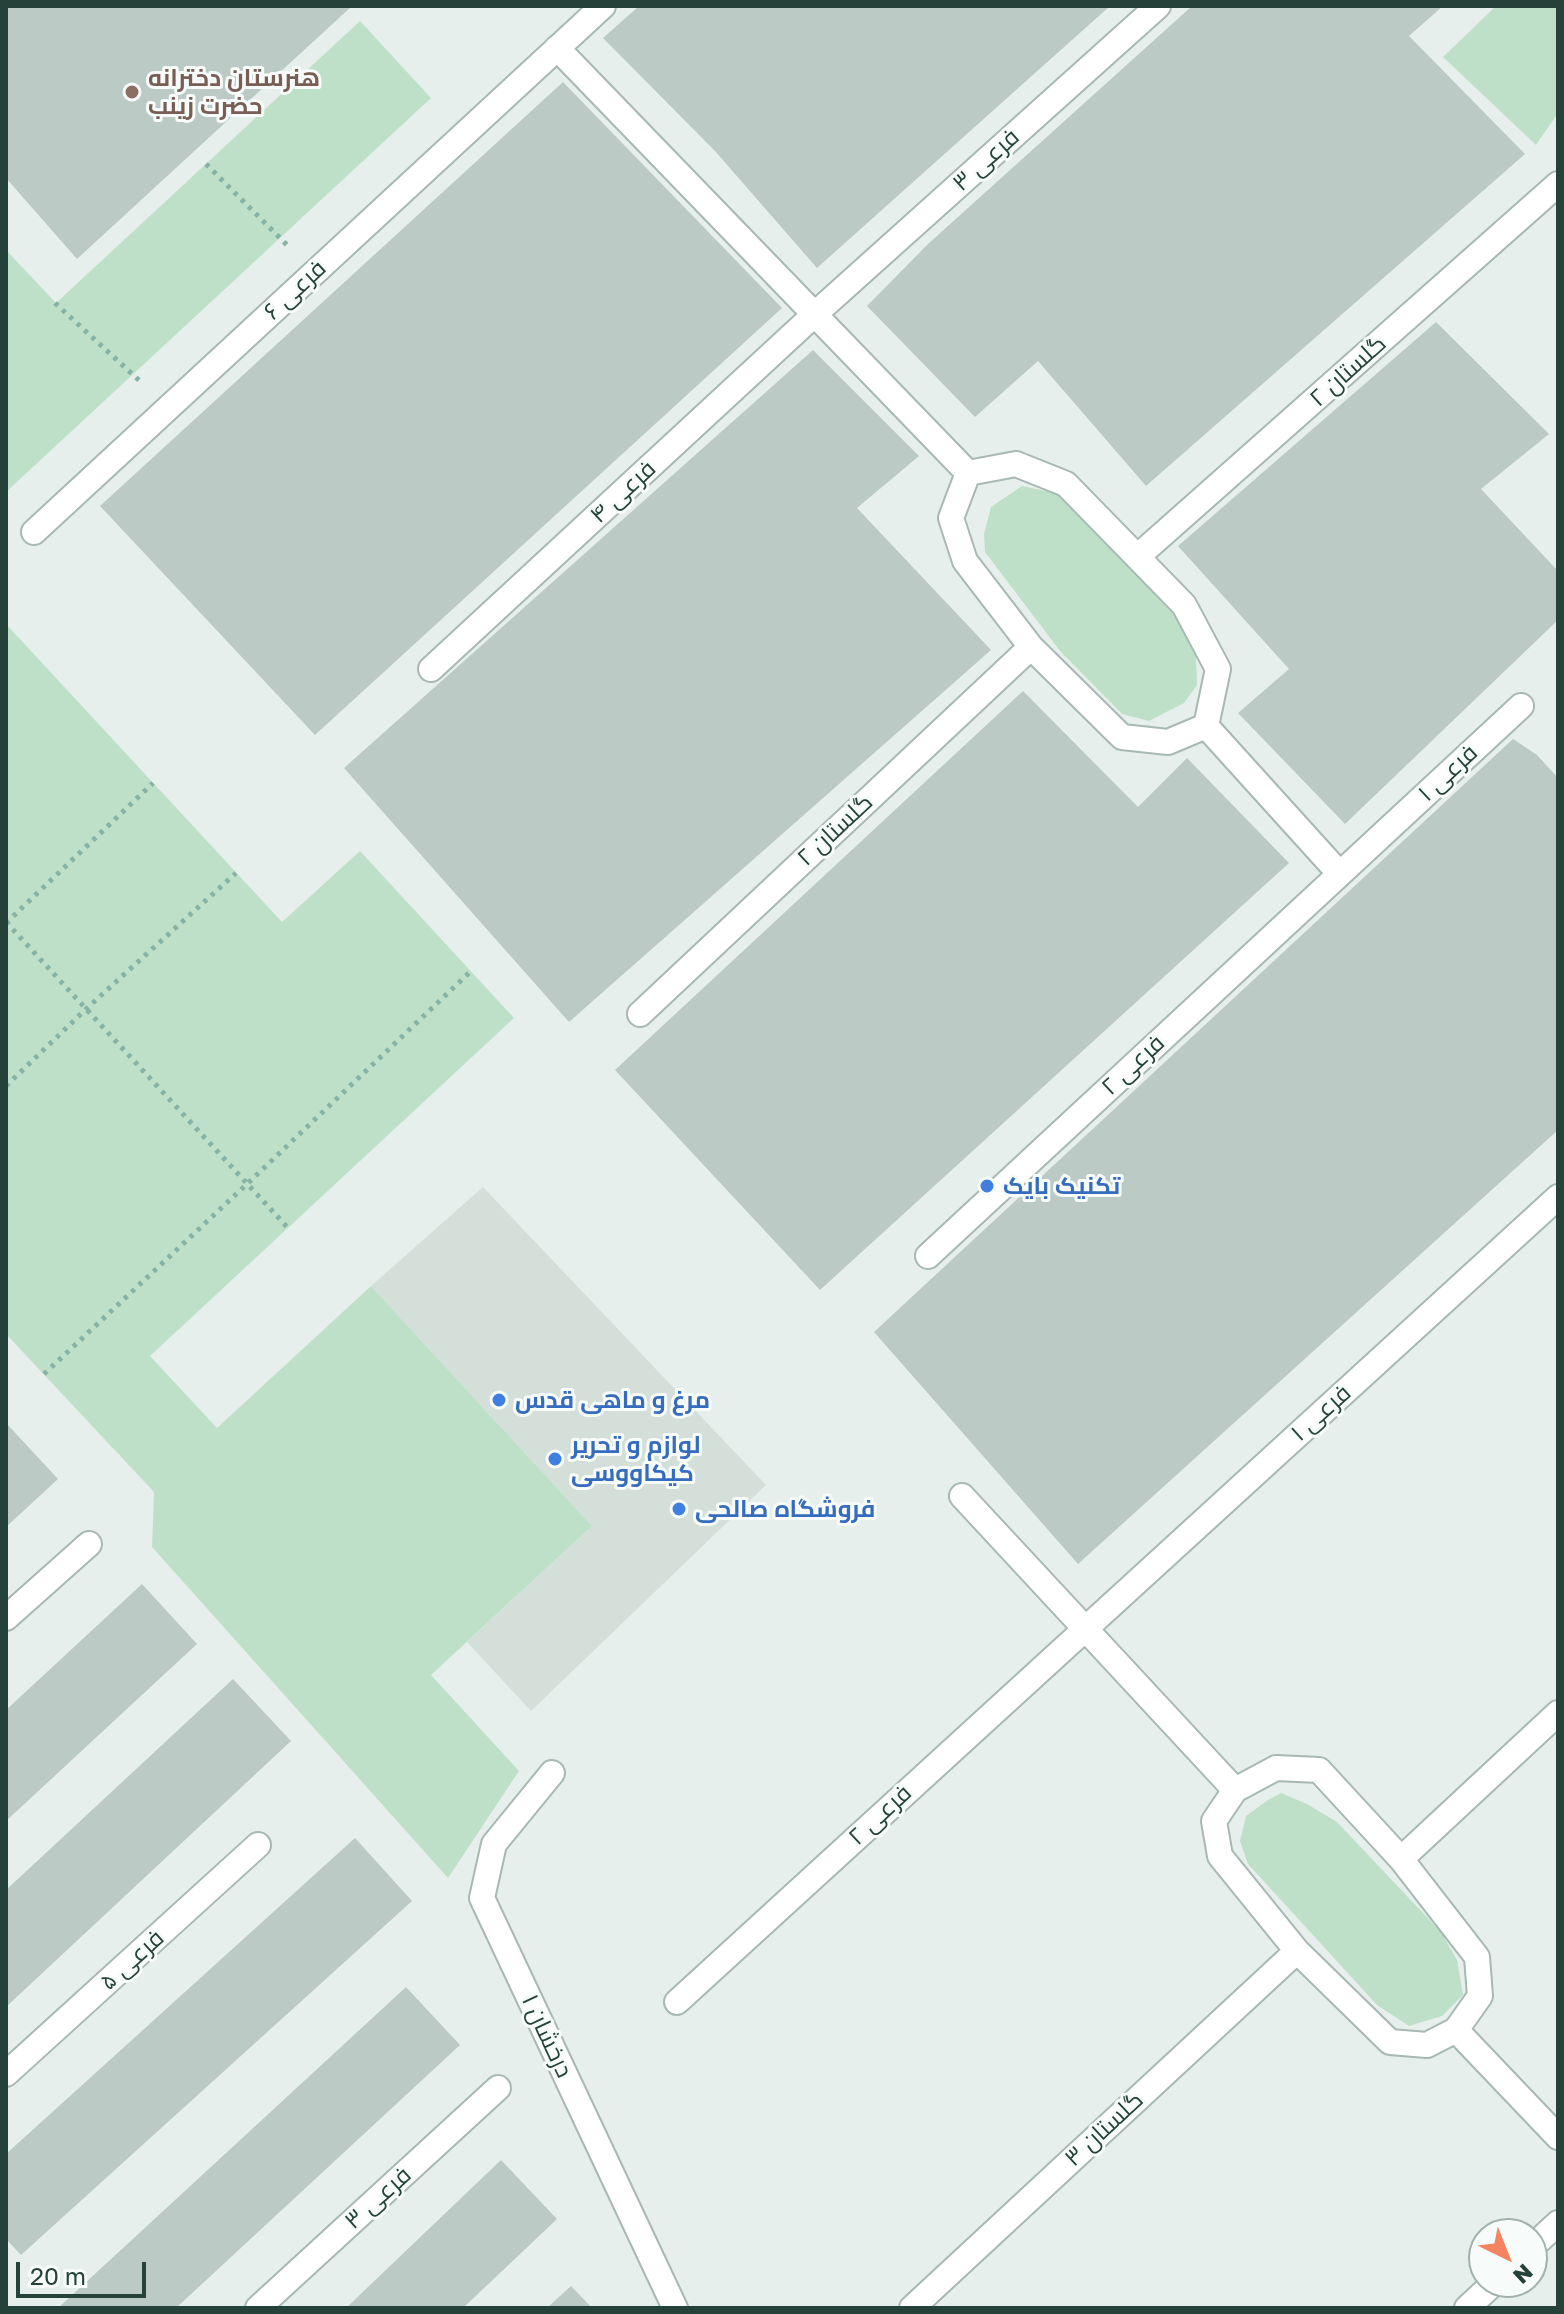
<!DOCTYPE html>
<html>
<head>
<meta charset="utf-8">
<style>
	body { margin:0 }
	#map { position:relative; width:1564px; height:2314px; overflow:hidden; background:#e6efeb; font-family:"Golos Text",sans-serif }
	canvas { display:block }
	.frame { position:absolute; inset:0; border:8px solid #24423a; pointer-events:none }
	.north { position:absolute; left:1468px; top:2218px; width:80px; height:80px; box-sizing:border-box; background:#f7fbf9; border:2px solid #a3b1ad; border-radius:50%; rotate:137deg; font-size:22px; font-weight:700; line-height:32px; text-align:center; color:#24423a }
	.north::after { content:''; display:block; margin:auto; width:28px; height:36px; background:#f4845f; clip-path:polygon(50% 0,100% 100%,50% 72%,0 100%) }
	.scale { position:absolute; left:16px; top:2262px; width:130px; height:36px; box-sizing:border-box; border:4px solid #24423a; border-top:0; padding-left:10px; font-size:24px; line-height:28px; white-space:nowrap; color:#24423a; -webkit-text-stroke:6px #f7fbf9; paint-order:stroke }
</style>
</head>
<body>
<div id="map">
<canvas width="1564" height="2314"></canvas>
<div class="frame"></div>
<div class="north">N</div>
<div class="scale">20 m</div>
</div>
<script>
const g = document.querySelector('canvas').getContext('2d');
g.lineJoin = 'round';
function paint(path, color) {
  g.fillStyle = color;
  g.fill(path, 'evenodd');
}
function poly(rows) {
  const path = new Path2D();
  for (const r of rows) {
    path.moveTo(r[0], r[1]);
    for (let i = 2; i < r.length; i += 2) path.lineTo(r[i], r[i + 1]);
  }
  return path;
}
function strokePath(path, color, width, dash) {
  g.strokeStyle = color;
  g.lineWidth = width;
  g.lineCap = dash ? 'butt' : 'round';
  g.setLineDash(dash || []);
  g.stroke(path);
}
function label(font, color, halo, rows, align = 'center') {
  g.font = font + ' "Golos Text",Cairo,sans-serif';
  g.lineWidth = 6;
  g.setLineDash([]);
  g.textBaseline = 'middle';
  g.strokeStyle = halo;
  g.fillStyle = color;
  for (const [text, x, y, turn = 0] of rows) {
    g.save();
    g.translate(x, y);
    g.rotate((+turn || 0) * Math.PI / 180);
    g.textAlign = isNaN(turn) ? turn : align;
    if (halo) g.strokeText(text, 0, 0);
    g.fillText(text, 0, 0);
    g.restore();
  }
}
const built = poly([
	[483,1187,766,1485,531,1711,467,1642,592,1526,371,1286]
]);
const green = poly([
	[1496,6,1558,6,1558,113,1536,145,1443,57],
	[360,21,431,98,6,492,6,250,56,303],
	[1022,486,1060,494,1178,619,1196,657,1197,685,1184,703,1149,721,1122,714,1060,651,985,552,984,534,991,507],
	[6,624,282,922,360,851,514,1018,150,1356,217,1428,371,1286,592,1526,431,1675,519,1771,448,1878,152,1547,154,1492,6,1334],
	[1281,1793,1307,1804,1337,1822,1441,1932,1457,1960,1463,1995,1442,2016,1409,2026,1377,2005,1248,1864,1240,1841,1246,1816,1268,1800]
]);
const building = poly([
	[6,6,352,6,77,259,6,178],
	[639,6,1110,6,817,268,715,151,603,38],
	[1192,6,1443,6,1409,36,1525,154,1146,486,1038,361,975,417,867,306,928,244],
	[563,82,782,308,315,735,100,506],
	[1436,322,1549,434,1481,489,1558,571,1558,620,1345,824,1238,713,1289,669,1178,546],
	[813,350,919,456,857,508,991,650,569,1022,344,768],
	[1023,691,1138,807,1187,758,1289,863,820,1290,615,1070],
	[1513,739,1537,755,1558,778,1558,1130,1078,1564,874,1332],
	[6,1423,58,1479,6,1527],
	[142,1584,197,1644,6,1821,6,1710],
	[233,1679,291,1741,6,2007,6,1890],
	[355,1838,412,1901,21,2255,6,2239,6,2154],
	[406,1987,460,2045,176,2308,58,2308],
	[501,2160,557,2219,463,2308,346,2308],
	[571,2286,592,2308,547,2308]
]);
const path = poly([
	[206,164,290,248],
	[55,303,143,384],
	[6,922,288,1228],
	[6,923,153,783],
	[6,1086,86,1009,236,873],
	[44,1374,247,1184,471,971]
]);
const minor = poly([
	[557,48,968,473],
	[1016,464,1066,484,1184,605,1218,669,1206,726,1168,742,1122,737,1031,647,965,561,951,518,968,473,1016,464],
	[34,532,603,6],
	[1137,557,1558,184],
	[431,669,815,314,1158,6],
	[1206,726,1339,873],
	[640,1014,1031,647],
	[928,1256,1521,706],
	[962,1496,1235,1790],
	[6,1618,89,1544],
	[1276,1768,1319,1770,1401,1859,1477,1957,1480,1996,1456,2030,1427,2045,1390,2042,1297,1951,1220,1856,1214,1821,1235,1790,1276,1768],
	[552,1773,494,1844,482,1898,675,2308],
	[1401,1859,1558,1713],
	[677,2002,1558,1197],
	[1456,2030,1558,2137],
	[6,2074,258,1845],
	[1532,2247,1558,2223],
	[258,2308,498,2088],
	[912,2308,1297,1951],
	[1467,2308,1495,2282]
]);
const markers = [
	[132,92,8,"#8d6e63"],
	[987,1186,8,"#3f7fe0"],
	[499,1400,8,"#3f7fe0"],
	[555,1459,8,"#3f7fe0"],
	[679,1509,8,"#3f7fe0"]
];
const educationNames = [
	["هنرستان دخترانه",148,78],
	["حضرت زینب",148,106]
];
const streetNames = [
	["فرعی ۳",986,160,-42],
	["فرعی ۶",295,290,-43],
	["گلستان ۲",1348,371,-42],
	["فرعی ۴",623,492,-43],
	["فرعی ۱",1448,773,-43],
	["گلستان ۲",835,830,-43],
	["فرعی ۲",1133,1065,-43],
	["فرعی ۱",1321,1413,-42],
	["فرعی ۲",880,1815,-43],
	["فرعی ۵",132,1960,-42],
	["درخشان ۱",547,2036,65],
	["گلستان ۳",1104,2129,-43],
	["فرعی ۳",378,2198,-42]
];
const shopNames = [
	["تکنیک بایک",1003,1186],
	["مرغ و ماهی قدس",515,1400],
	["لوازم و تحریر",571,1445],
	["کیکاووسی",571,1473],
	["فروشگاه صالحی",695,1509]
];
paint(built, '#d4dfda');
paint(green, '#bfe0c8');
paint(building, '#bbcac4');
strokePath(minor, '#a8b8b2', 28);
strokePath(path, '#86b3a5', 5, [4, 6]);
strokePath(minor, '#fff', 24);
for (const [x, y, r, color] of markers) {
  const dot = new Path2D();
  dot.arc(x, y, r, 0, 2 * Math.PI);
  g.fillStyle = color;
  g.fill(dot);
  strokePath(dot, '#f7fbf9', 3);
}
label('bold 24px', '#785e54', '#f7fbf9', educationNames, 'left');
label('24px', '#24423a', '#f7fbf9', streetNames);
label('bold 24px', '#366cbe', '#f7fbf9', shopNames, 'left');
</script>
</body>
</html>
